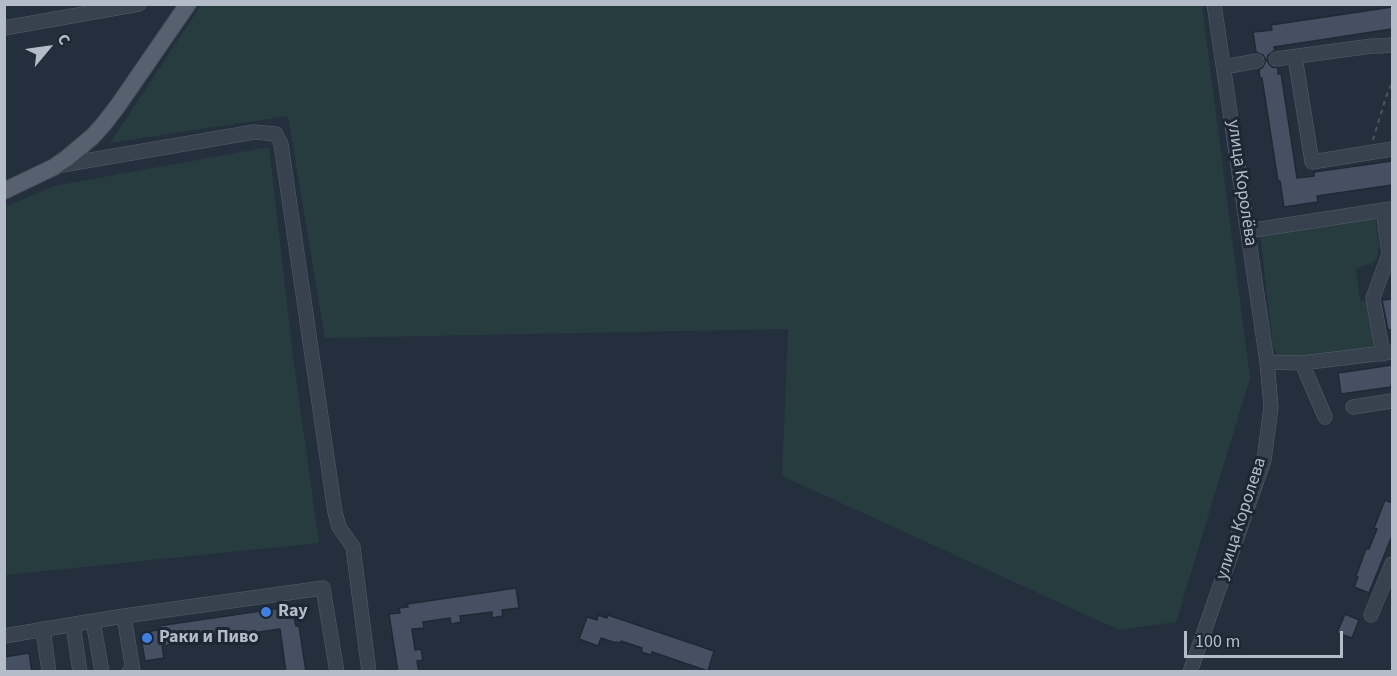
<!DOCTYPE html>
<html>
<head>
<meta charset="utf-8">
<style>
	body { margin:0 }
	#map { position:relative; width:1397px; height:676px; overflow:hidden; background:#242f3e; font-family:"Source Sans 3",sans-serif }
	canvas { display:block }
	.frame { position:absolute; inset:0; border:6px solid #b4bcc9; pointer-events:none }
	.north { position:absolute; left:18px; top:18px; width:60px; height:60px; -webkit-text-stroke:4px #1d2633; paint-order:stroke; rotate:61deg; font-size:16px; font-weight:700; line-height:24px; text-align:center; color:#b4bcc9 }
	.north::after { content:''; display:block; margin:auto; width:21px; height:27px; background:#b4bcc9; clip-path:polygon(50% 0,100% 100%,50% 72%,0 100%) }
	.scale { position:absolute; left:1184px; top:631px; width:159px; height:27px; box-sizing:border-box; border:3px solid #b4bcc9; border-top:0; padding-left:8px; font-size:18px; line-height:21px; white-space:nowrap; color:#b4bcc9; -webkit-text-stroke:4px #1d2633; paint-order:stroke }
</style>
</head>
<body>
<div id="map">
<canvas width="1397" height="676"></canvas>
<div class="frame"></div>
<div class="north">С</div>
<div class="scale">100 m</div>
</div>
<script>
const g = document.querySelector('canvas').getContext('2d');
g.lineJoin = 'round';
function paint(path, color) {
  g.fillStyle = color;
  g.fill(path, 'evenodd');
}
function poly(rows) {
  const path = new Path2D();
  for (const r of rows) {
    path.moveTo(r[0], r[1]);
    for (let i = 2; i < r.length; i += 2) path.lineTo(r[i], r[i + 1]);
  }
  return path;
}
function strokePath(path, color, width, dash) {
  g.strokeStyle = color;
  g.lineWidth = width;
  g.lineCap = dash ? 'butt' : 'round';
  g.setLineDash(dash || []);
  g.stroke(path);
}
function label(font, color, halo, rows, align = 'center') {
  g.font = font + ' "Source Sans 3",sans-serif';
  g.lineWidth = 6;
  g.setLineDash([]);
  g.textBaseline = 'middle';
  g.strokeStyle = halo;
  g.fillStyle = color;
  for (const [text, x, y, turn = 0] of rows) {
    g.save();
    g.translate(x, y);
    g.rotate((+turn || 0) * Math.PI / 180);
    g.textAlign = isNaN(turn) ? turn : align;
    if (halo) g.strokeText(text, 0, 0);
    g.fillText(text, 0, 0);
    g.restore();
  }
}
const green = poly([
	[201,5,1202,5,1250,378,1176,622,1119,630,782,476,788,329,325,338,288,116,110,143],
	[269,147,293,356,319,543,5,575,5,207,54,186],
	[1375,214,1379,246,1377,259,1371,264,1356,268,1360,300,1368,302,1376,338,1374,346,1365,353,1287,362,1279,357,1273,347,1260,234]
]);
const building = poly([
	[1392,7,1392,29,1274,47,1275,50,1268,55,1267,60,1269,64,1272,67,1278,68,1278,74,1281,73,1297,178,1314,176,1314,172,1392,161,1392,185,1317,196,1318,202,1284,207,1280,181,1278,181,1262,78,1260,78,1259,70,1263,67,1266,60,1263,55,1256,52,1253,32,1272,30,1271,25,1392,7],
	[1392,299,1392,330,1388,330,1382,300,1392,299],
	[1392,365,1392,385,1391,385,1391,387,1341,394,1338,373,1392,365],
	[1385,500,1392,503,1392,536,1369,593,1354,587,1358,577,1356,576,1366,549,1369,549,1377,529,1374,528,1385,500],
	[516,588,519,608,502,610,503,616,492,618,492,612,460,616,461,622,451,624,450,618,423,622,424,628,412,629,415,650,421,649,423,660,417,661,419,672,398,672,389,614,400,613,399,608,408,607,407,604,516,588],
	[288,607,290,617,294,617,296,626,299,626,306,672,286,672,280,629,162,646,164,658,145,661,141,637,151,636,150,631,159,630,158,626,288,607],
	[1345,614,1359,620,1352,638,1337,633,1345,614],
	[598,615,607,618,608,615,714,651,708,671,652,652,651,655,641,652,642,648,621,641,620,643,616,642,616,643,601,638,598,646,579,639,587,617,597,620,598,615],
	[29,653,32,672,4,672,4,657,29,653]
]);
const path = poly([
	[1373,140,1386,97,1392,83]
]);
const minor = poly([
	[4,28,139,4],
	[1295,57,1312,162,1392,149],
	[1276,59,1372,46,1380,46,1392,45],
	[1224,67,1257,61],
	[56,166,254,132,276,134,281,144,335,512,339,527,353,547,369,672],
	[1248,231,1390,209],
	[1383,354,1373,298,1389,254,1383,210],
	[1267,362,1302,363,1392,352],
	[1302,363,1325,417],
	[1353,407,1392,401],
	[1371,615,1392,564],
	[124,616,323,588,337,672],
	[93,621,124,616,133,671,129,672],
	[73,625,80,672],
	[43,629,49,672],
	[4,636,93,621,102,672],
	[1190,672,1264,460,1271,407,1267,362,1214,4]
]);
const major = poly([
	[4,191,54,167,67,158,92,137,103,125,117,107,188,4]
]);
const markers = [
	[266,612,6,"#3f7fe0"],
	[147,638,6,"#3f7fe0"]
];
const streetNames = [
	["улица Королёва",1241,183,82],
	["улица Королева",1242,519,-72]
];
const poiNames = [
	["Ray",278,612],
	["Раки и Пиво",159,638]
];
paint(green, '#263c3f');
paint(building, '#455162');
strokePath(building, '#1f2835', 1.5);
strokePath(minor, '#565f6c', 15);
strokePath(major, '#414a57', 18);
strokePath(path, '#44595c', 2, [4.5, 4.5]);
strokePath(minor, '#38414e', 14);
strokePath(major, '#56606e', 16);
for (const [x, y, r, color] of markers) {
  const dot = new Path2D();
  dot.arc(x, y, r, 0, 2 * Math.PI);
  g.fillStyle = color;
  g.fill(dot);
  strokePath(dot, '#1d2633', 2);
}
label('18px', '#b4bcc9', '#1d2633', streetNames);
label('bold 18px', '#b4bcc9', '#1d2633', poiNames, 'left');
</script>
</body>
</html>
